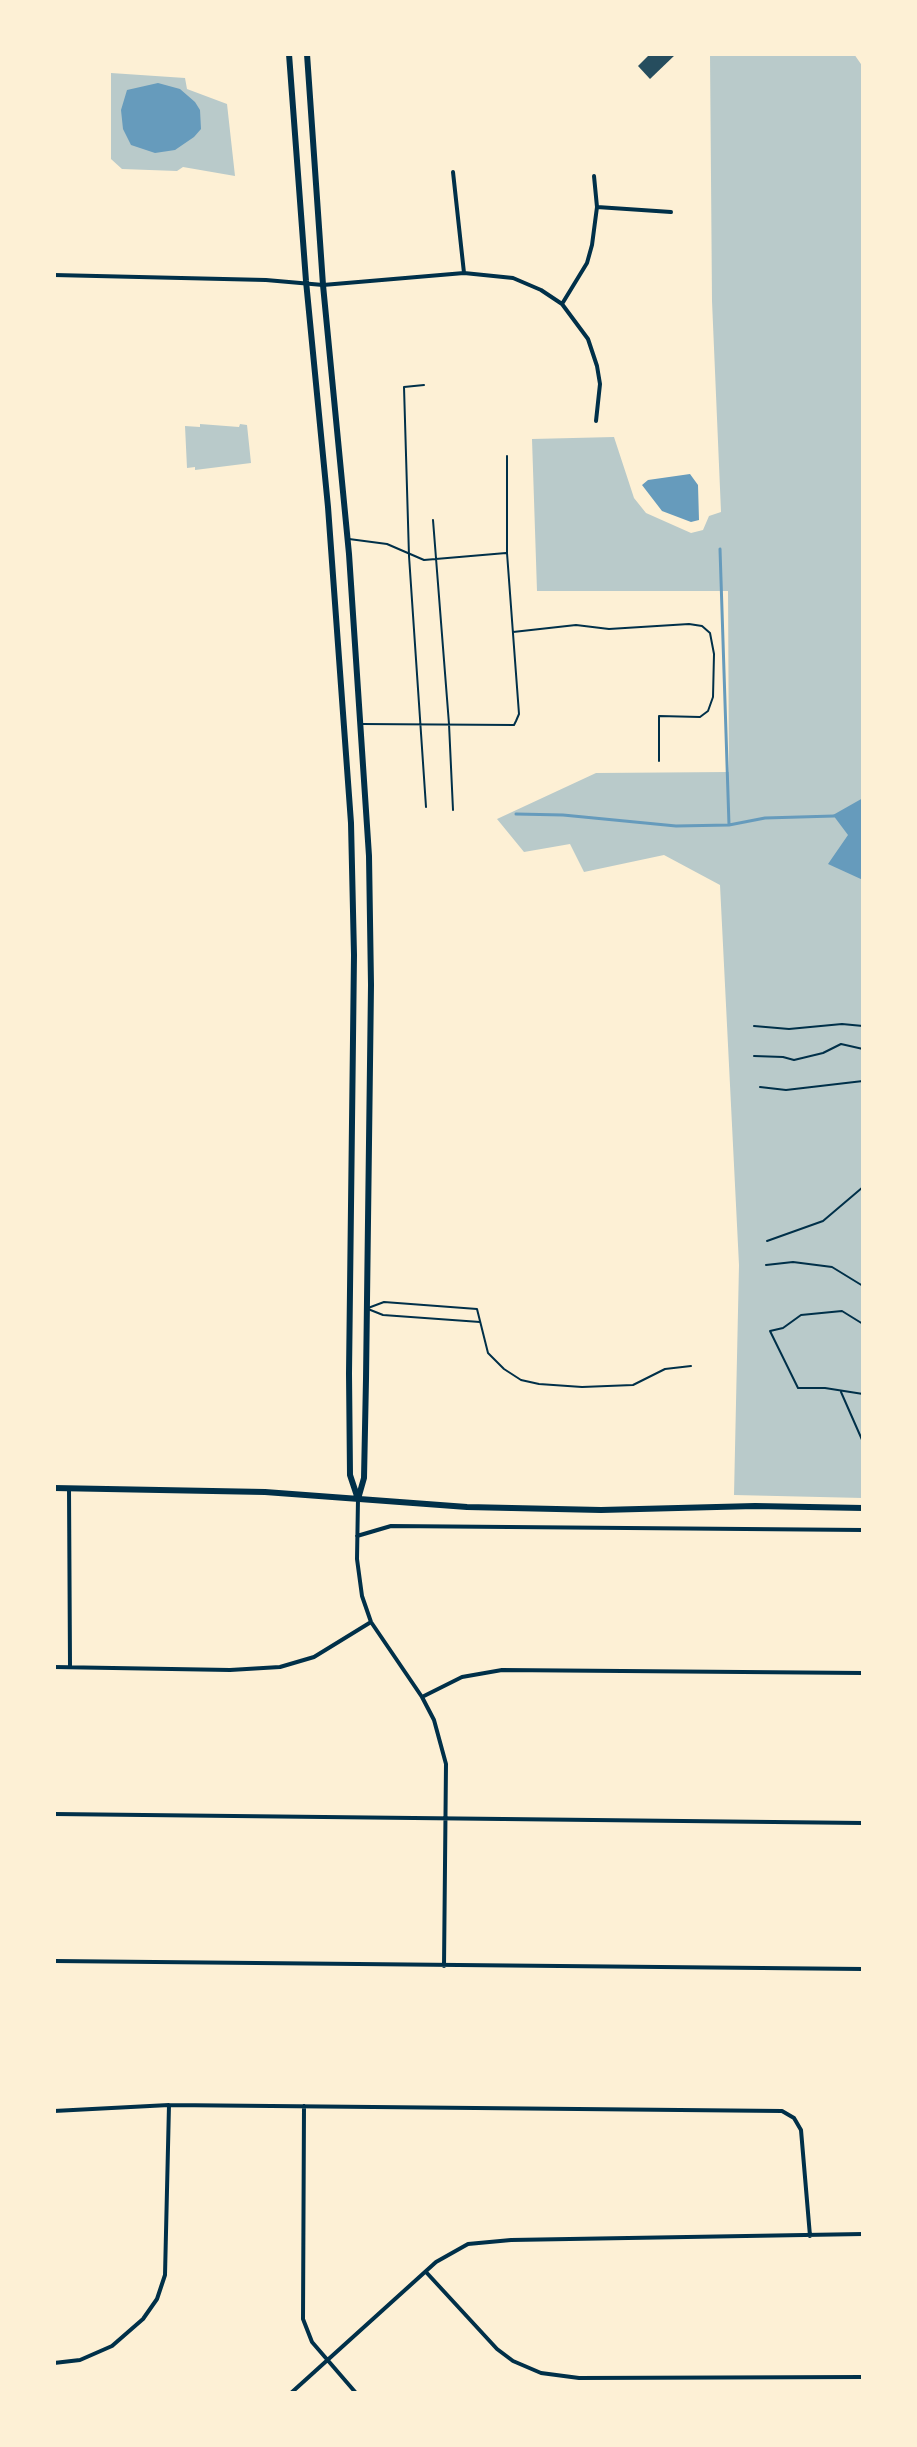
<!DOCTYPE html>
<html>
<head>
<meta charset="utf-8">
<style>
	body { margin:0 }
	#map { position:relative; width:917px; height:2447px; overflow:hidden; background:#fdf0d5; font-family:Poppins,sans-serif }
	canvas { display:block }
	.frame { position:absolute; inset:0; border:56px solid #fdf0d5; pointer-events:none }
</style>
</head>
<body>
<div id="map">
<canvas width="917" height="2447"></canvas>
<div class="frame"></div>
</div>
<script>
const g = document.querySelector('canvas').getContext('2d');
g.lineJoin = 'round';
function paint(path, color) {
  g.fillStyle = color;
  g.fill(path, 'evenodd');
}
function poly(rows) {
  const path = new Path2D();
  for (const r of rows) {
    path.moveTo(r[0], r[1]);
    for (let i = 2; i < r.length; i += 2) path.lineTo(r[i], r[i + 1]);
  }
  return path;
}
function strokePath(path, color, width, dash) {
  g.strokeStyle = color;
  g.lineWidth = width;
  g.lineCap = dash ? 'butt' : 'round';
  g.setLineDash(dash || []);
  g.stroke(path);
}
const green = poly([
	[710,54,854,54,863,67,863,1498,734,1495,739,1265,720,885,664,855,584,872,570,844,524,852,497,819,596,773,729,772,728,591,537,591,532,439,614,437,634,498,646,513,691,533,703,530,709,516,721,512,712,301],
	[111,73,185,78,187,89,227,104,235,176,183,167,177,171,122,169,111,159],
	[200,424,239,427,240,424,247,425,251,463,195,470,195,467,187,468,185,426,200,427]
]);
const water = poly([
	[158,83,180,89,195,102,200,110,201,129,194,137,175,150,155,153,131,145,123,129,121,110,127,90],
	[690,474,698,485,699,520,691,522,662,511,642,485,648,480],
	[863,798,863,880,828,864,848,835,833,815]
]);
const stream = poly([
	[720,549,729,825],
	[516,814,563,815,676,826,729,825,765,818,834,816]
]);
const building = poly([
	[650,54,676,54,650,79,638,66]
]);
const path = poly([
	[754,1026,789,1029,842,1024,863,1026],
	[754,1056,783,1057,794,1060,823,1053,841,1044,863,1049],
	[760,1087,786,1090,863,1081],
	[767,1241,823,1221,863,1187],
	[766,1265,793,1262,832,1267,863,1286],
	[863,1324,842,1311,801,1315,783,1328,770,1331,798,1388,825,1388,863,1394],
	[841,1392,863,1442]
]);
const service = poly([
	[424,385,404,387,409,556,426,807],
	[433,520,449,724,453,810],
	[349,539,387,544,424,560,506,553],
	[513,632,576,625,609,629,689,624,702,626,710,633,714,654,713,697,708,711,700,717,659,716,659,761],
	[362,724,514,725,516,721,519,714,507,553,507,456],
	[368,1308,384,1302,477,1309,488,1353,504,1369,521,1380,539,1384,582,1387,633,1385,665,1369,691,1366],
	[368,1309,383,1315,480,1322]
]);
const minor = poly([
	[453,172,464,273],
	[597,207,671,212],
	[54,275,266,280,323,285,464,273,513,278,541,290,562,304,588,339,597,366,600,384,596,421],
	[562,304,587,263,592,245,597,207,594,176],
	[69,1489,70,1666],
	[358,1499,357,1559,362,1596,371,1622,422,1697,434,1720,446,1764,444,1966],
	[357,1536,391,1526,863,1530],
	[54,1667,230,1670,280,1667,314,1657,371,1622],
	[422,1697,462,1677,502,1670,863,1673],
	[54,1814,863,1823],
	[54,1961,863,1969],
	[304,2106,303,2319,312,2342,356,2393],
	[54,2111,169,2105,782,2111,794,2118,801,2130,810,2236],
	[426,2272,497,2349,513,2361,541,2373,579,2378,863,2377],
	[54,2363,80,2360,112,2346,143,2319,157,2299,165,2275,169,2105],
	[291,2393,436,2262,468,2244,511,2240,863,2234]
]);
const secondary = poly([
	[289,54,306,281,328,507,351,823,354,955,349,1373,350,1475,358,1499],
	[307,54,323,285,349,554,369,856,371,985,366,1379,364,1478,358,1499],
	[54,1488,265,1492,467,1507,601,1510,755,1506,863,1508]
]);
paint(green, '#b9caca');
paint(water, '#669bbc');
strokePath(stream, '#669bbc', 3);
paint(building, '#264d5e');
strokePath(path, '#003049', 2);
strokePath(service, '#003049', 2);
strokePath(minor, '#003049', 4);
strokePath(secondary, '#003049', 6);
</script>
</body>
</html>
